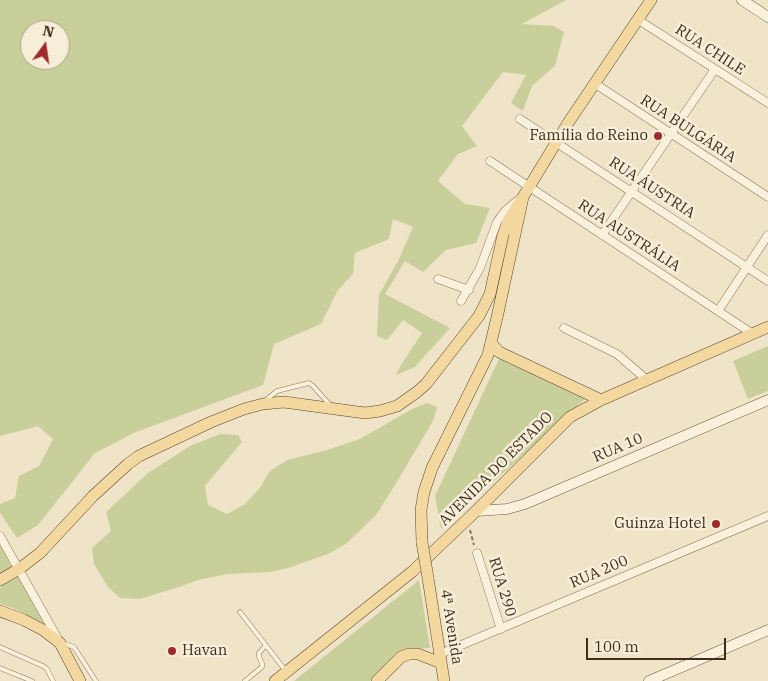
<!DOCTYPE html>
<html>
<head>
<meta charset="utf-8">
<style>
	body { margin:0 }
	#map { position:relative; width:768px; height:681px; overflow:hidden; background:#f0e4c8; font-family:"IBM Plex Serif",serif }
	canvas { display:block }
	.north { position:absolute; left:20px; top:20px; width:50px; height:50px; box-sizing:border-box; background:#f7eed8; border:1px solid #ada18e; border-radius:50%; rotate:14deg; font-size:14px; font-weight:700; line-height:20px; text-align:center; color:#3d2e20 }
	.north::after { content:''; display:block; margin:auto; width:18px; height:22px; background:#9e2a2b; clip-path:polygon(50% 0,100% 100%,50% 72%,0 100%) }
	.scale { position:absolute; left:586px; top:638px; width:140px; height:22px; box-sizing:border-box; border:2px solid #3d2e20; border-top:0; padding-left:6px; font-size:15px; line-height:18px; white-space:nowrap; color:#3d2e20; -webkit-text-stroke:4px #f7eed8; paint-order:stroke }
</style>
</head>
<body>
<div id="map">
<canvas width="768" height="681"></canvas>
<div class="north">N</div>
<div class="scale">100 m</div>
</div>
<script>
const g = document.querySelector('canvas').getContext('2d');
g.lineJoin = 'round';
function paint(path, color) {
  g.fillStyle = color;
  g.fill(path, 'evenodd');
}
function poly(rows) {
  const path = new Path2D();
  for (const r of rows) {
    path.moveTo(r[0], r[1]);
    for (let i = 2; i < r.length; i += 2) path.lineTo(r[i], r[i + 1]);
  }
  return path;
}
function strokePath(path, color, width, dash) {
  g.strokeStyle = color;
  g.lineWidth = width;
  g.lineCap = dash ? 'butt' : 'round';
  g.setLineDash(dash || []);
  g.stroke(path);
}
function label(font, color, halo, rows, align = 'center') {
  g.font = font + ' "IBM Plex Serif",serif';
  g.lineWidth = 5;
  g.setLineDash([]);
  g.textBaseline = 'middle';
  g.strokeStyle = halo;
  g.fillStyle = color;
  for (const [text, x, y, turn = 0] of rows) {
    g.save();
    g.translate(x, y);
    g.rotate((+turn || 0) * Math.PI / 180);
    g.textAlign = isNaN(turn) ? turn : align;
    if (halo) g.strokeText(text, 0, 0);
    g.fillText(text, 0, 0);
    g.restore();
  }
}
const green = poly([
	[0,0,566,0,522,24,554,26,564,32,555,66,532,86,523,111,511,103,526,75,503,72,462,126,477,146,458,154,438,181,465,204,490,208,476,243,446,250,423,272,405,261,385,294,450,328,415,367,396,375,401,365,422,333,403,320,387,340,377,336,379,295,398,261,413,227,393,219,389,239,355,253,353,274,338,290,321,324,274,344,263,385,136,432,95,453,38,525,17,538,0,513,0,504,15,498,19,476,39,466,53,439,38,426,0,436],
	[30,30,60,30,60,60,30,60],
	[768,346,768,391,748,399,733,361],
	[499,359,586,398,441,529,435,496],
	[427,403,437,407,433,421,395,485,376,515,346,544,328,554,288,568,270,572,227,574,198,580,179,587,140,599,120,598,108,587,94,564,92,548,111,531,106,512,148,473,190,446,220,434,238,435,242,442,205,486,208,505,227,514,245,504,259,489,270,471,287,460,327,450,360,439,412,409],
	[0,544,13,569,0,577],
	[19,576,45,624,13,608,0,604,0,587],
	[419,580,430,648,410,649,396,653,370,681,294,681]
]);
const path = poly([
	[470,530,474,545]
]);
const lane = poly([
	[266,400,277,391,309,383,313,386,330,405],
	[240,612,285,670],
	[65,644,74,647,96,681],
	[0,647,43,666,47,669,53,681],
	[0,668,32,681],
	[245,681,262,667,262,663,259,657,259,653,266,645]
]);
const street = poly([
	[637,19,768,103],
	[594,83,768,197],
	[520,119,768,281],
	[490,161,753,334],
	[602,235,715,69],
	[438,279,469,290],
	[461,301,480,268,497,222,505,211,518,200],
	[718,311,768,235],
	[564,328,617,354,647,380],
	[0,536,58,639],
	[477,553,501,629],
	[440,654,768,516]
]);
const secondary = poly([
	[742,0,768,17],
	[476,511,507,509,525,504,768,400],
	[649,681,768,630]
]);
const primary = poly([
	[491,343,499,352,601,400],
	[422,542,421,510,424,492,432,468,488,355,498,313,523,197,568,123,651,0],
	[428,578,444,681],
	[0,580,19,569,40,553,93,496,128,464,139,456,211,422,244,409,263,404,284,402,365,413,380,411,397,406,417,392,426,384,479,316,490,294,503,235,508,221,523,197],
	[0,611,24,620,43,630,60,643,80,681],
	[275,681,413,571,476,511,570,417,601,400,768,327],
	[377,681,401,657,409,654,418,654,441,663]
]);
const primaryBridge = poly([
	[422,542,428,578]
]);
const markers = [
	[658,136,5,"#9e2a2b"],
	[716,524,5,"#9e2a2b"],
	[172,651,5,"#9e2a2b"]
];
const streetNames = [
	["RUA CHILE",710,50,33],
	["RUA BULGÁRIA",688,129,33],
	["RUA ÁUSTRIA",652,188,33],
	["RUA AUSTRÁLIA",629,236,33],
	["RUA 10",618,448,-23],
	["AVENIDA DO ESTADO",496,469,-45],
	["RUA 200",599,572,-23],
	["RUA 290",502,587,73],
	["4ª Avenida",451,627,81]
];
const poiNames = [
	["Família do Reino",648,136],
	["Guinza Hotel",706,524],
	["Havan",182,651,"left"]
];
paint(green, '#c9cf9b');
strokePath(lane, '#8d765c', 5);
strokePath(street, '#8d765c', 9);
strokePath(secondary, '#6f573f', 11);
strokePath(primary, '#5b4430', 12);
strokePath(path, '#8d765c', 2, [4, 2.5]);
strokePath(lane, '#faf1dc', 4);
strokePath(street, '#faf1dc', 8);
strokePath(secondary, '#faf1dc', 10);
strokePath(primary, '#f3d9a0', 11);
strokePath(primaryBridge, '#5b4430', 12, []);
strokePath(primaryBridge, '#f3d9a0', 11);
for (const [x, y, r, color] of markers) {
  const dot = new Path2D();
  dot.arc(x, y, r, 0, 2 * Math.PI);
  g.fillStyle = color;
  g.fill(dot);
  strokePath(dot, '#f7eed8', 2);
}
label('15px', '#3d2e20', '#f7eed8', streetNames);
label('15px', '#3d2e20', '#f7eed8', poiNames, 'right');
</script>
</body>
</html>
